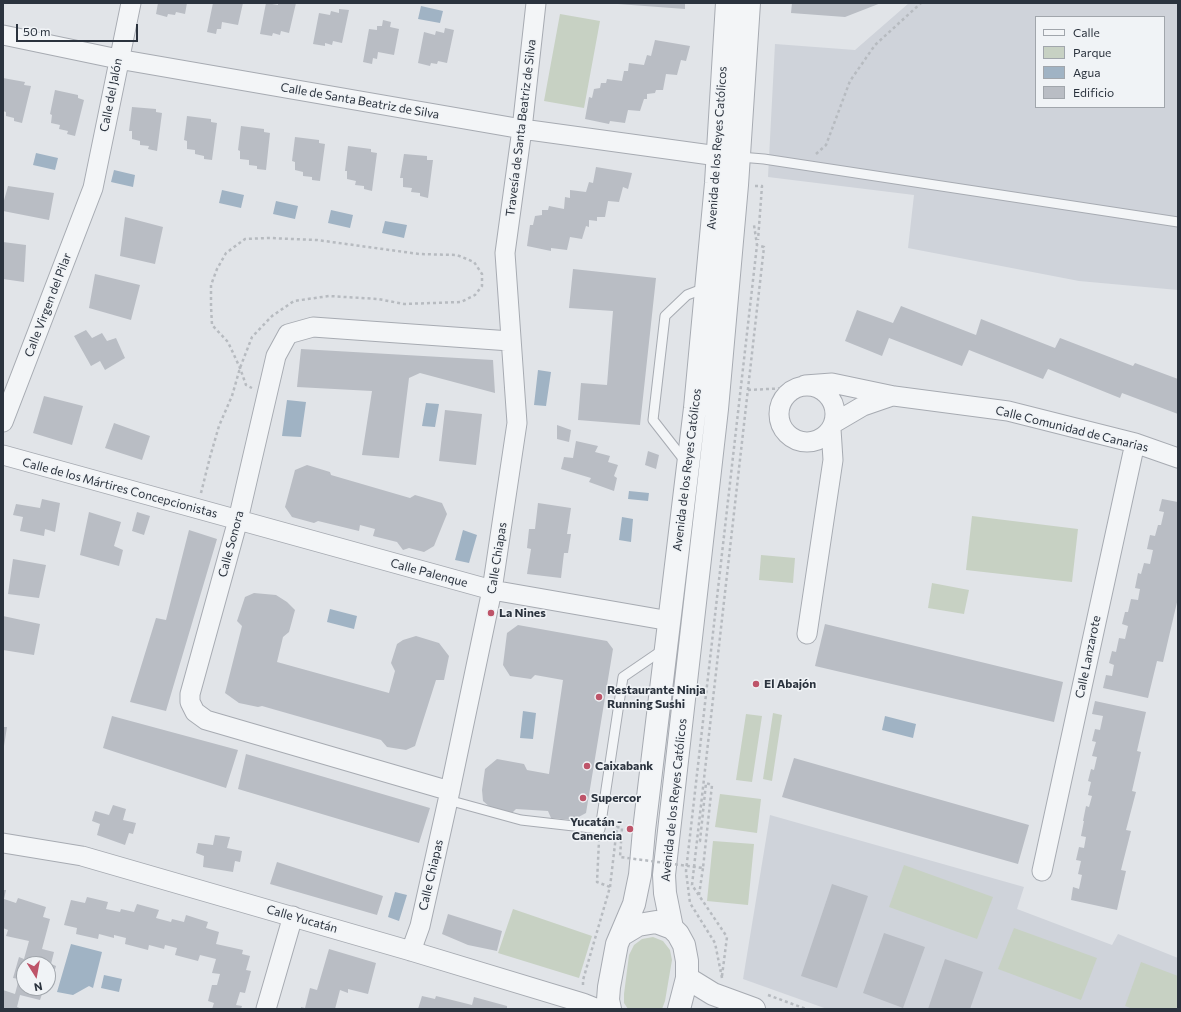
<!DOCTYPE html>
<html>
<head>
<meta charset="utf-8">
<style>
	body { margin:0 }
	#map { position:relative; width:1181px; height:1012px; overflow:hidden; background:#e1e4e8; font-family:Commissioner,sans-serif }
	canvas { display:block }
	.frame { position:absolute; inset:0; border:4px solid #2b333e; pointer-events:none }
	.legend { position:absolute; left:1035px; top:16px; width:130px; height:92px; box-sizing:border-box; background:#f0f3f6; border:1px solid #a1a6ac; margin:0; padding:5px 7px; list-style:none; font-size:12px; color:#2b333e }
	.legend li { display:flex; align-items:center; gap:8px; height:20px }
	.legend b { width:20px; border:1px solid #a1a6ac }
	.north { position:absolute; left:16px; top:956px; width:40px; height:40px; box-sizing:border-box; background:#f0f3f6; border:1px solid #a1a6ac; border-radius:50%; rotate:169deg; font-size:11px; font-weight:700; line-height:16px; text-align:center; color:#2b333e }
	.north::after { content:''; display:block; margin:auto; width:14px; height:18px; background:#be5469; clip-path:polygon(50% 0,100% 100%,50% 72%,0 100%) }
	.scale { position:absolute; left:16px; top:24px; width:122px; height:18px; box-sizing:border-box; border:2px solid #2b333e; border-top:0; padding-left:5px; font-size:12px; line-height:14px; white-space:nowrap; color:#2b333e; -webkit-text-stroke:3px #f0f3f6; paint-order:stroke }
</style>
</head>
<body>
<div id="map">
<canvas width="1181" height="1012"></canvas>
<div class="frame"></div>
<ul class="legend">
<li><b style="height:5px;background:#f3f5f7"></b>Calle</li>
<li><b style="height:11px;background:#c7d1c3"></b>Parque</li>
<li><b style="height:11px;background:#a0b3c4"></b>Agua</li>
<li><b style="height:11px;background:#b9bdc4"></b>Edificio</li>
</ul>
<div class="north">N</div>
<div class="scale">50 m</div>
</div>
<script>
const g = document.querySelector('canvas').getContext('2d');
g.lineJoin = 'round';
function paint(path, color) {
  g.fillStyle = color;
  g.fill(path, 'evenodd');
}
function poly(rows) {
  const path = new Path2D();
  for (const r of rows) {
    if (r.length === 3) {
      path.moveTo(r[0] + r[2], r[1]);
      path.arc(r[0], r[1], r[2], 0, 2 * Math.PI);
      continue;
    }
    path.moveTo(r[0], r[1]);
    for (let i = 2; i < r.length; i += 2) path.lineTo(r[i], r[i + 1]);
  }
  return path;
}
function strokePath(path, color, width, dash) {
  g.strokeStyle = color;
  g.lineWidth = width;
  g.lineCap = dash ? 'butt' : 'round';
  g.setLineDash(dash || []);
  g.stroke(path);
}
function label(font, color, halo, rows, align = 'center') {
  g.font = font + ' Commissioner,sans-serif';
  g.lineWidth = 3;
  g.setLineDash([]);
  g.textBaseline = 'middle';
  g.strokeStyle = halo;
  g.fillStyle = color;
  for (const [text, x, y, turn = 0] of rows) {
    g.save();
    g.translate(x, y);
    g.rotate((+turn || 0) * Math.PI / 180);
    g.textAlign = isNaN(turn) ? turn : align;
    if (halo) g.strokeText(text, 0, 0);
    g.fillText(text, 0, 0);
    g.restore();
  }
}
const built = poly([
	[909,3,1178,3,1178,290,1079,281,908,248,914,195,768,177,775,44,855,50],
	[1036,17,1164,17,1164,107,1036,107],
	[770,815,1024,887,1017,909,1112,945,1118,934,1178,958,1178,1009,827,1009,743,979]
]);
const green = poly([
	[560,14,600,21,584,108,544,101],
	[972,516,1078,529,1072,582,966,570],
	[761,555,795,558,793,583,759,580],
	[932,583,969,590,964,614,928,608],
	[773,713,782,715,772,781,763,779],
	[746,714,762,716,752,782,736,780],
	[720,794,761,799,757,833,715,827],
	[713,841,754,844,748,905,707,901],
	[904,865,993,897,977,939,889,907],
	[513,909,592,936,579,978,498,953],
	[1014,928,1097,958,1081,1000,998,969],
	[653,937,663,941,670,950,672,960,665,1001,662,1009,628,1009,624,1003,624,994,629,955,634,945,642,939],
	[1141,962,1178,976,1178,1009,1133,1009,1125,1006]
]);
const water = poly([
	[421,6,443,11,440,23,418,19],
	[36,153,58,158,55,170,33,165],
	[114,170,135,175,133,187,111,182],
	[222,190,244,195,241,208,219,203],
	[276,201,298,206,295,219,273,214],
	[331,210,353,215,350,228,328,223],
	[385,221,407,225,404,238,382,233],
	[538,370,551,372,546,406,534,405],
	[287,400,306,402,301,437,282,436],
	[426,403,439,404,435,427,422,426],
	[629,491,649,493,648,501,628,499],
	[622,517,633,519,631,542,619,540],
	[463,530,477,535,469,563,455,560],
	[330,609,357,616,354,629,327,622],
	[523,711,536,713,533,739,520,738],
	[885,716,916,724,913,738,882,730],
	[395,892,407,895,399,921,388,917],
	[71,944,102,952,93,988,89,986,73,995,57,992],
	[104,975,122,979,119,992,101,988]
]);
const building = poly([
	[158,3,187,3,185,14,176,12,175,15,168,14,167,17,156,14],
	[213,3,243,3,238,25,222,22,221,29,217,29,216,34,207,32],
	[266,3,278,5,278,3,296,3,289,33,281,31,280,35,273,33,272,36,260,34],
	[618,3,685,3,685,9,618,4],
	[792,3,881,3,845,17,791,13],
	[339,9,349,10,342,43,333,41,332,45,325,43,325,46,313,44,319,13,330,15,331,11,339,13],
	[383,20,391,22,390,27,399,29,394,55,378,52,377,59,373,58,372,64,363,62,369,29,377,30,377,26,382,26],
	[445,28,454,30,447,63,438,61,437,64,431,63,430,66,418,63,424,32,435,35,436,31,444,33],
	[655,40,690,46,686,61,681,60,677,75,666,74,663,90,656,90,655,93,647,94,647,99,644,99,640,111,628,110,625,123,610,121,609,124,585,119,589,97,592,98,594,89,600,88,601,83,606,83,607,79,622,81,624,71,628,71,629,63,644,65,647,55,651,56],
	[3,78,25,82,24,85,31,86,22,123,14,121,14,118,6,116,6,112,3,111],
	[55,90,78,95,78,98,84,100,75,136,67,134,68,131,59,129,60,125,51,123,52,115,50,114],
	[132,107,156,109,156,112,162,113,157,151,148,149,149,146,140,145,140,141,132,139,132,131,129,131],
	[187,116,211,119,211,122,217,123,212,160,204,159,204,156,195,154,195,150,187,149,187,141,184,140],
	[241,126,264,129,264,132,270,133,266,170,257,169,257,166,249,165,249,160,240,159,240,151,238,150],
	[295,137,319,140,319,143,325,144,320,181,312,180,312,177,303,176,303,172,295,170,295,162,292,161],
	[348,146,371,149,371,152,377,153,372,191,364,189,364,186,355,185,356,181,347,179,347,171,345,171],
	[404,154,427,156,427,160,433,160,428,198,420,196,420,193,411,192,412,188,403,187,403,178,400,178],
	[596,167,632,173,628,189,623,187,619,202,608,201,605,217,597,217,597,221,589,220,589,227,586,226,582,239,570,237,567,250,551,248,551,251,527,246,530,225,533,225,535,216,542,215,542,210,548,210,549,206,564,209,565,197,570,198,570,190,586,192,589,182,593,183],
	[8,186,54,193,49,220,3,211,3,204],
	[125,217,163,227,155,264,120,256],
	[3,242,26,245,24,282,3,279],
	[573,269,656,278,640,425,578,420,581,383,607,385,613,311,569,308],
	[95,274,140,285,131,320,89,308],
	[901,306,976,335,981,319,1055,348,1060,338,1133,366,1135,363,1178,379,1178,414,1122,393,1120,398,1048,369,1043,379,969,350,962,366,889,338,882,356,845,341,857,310,893,323],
	[86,330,92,338,102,333,107,341,116,338,125,358,105,370,100,361,91,366,74,336],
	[301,349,493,360,495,393,420,373,409,378,399,458,362,455,372,391,297,387],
	[44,396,83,406,72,445,33,433],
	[445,410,482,414,476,465,439,461],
	[114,423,150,436,142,460,105,448],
	[557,425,571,430,569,442,557,439],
	[576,441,598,446,595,452,610,456,608,462,618,465,614,476,617,478,614,491,589,482,591,478,561,469,564,457,573,458],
	[648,451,659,455,656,469,645,465],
	[307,465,330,472,331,475,410,498,415,495,442,503,447,514,434,546,424,552,409,548,403,550,397,542,373,536,375,529,360,525,359,531,318,521,314,523,292,517,285,507,295,470],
	[42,499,60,503,55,532,45,529,44,536,20,531,23,517,13,515,16,504,40,508],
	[1162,499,1178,502,1178,598,1163,662,1157,661,1148,698,1103,688,1106,675,1112,676,1114,665,1109,663,1112,651,1116,652,1119,638,1125,639,1128,626,1122,624,1125,612,1128,612,1131,599,1138,600,1140,589,1135,588,1138,573,1141,574,1144,563,1150,564,1153,550,1147,549,1150,535,1155,536,1158,525,1161,525,1164,512,1159,511],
	[538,503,571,508,567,534,571,534,568,553,564,553,561,578,527,574,531,549,527,548,529,529,535,529],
	[89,512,121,522,114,546,123,550,119,566,80,555],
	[137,512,150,516,144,535,132,531],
	[189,530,217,539,166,711,130,702,156,618,166,620],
	[13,559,46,565,39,598,8,594],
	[254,593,276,595,287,602,295,610,289,632,283,637,277,662,389,693,395,671,391,663,397,644,403,640,416,636,439,643,449,656,444,680,436,680,415,746,406,750,387,747,381,740,262,706,258,707,239,703,225,693,242,626,237,621,245,597],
	[3,616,40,624,34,655,3,650],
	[825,624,1063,682,1054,722,815,666],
	[518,625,607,641,613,649,586,813,573,820,551,818,548,811,516,809,512,813,491,808,483,801,482,790,485,769,497,759,524,764,527,770,549,774,563,680,535,675,531,679,510,676,503,665,507,633],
	[1095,701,1146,712,1137,751,1141,752,1132,791,1136,792,1126,830,1131,831,1121,870,1126,871,1117,910,1071,900,1073,887,1079,889,1082,875,1078,874,1081,861,1076,860,1079,847,1084,848,1086,837,1081,836,1084,821,1083,821,1086,806,1089,807,1092,796,1088,795,1091,782,1088,781,1091,769,1094,770,1097,757,1092,756,1096,742,1092,741,1095,729,1100,730,1103,716,1092,714],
	[112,716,238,750,226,788,103,748],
	[3,727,7,727,4,746,3,746],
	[246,754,430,808,419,843,238,789],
	[794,758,1029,825,1018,864,782,797],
	[113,805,126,809,123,820,136,823,133,834,129,833,125,845,97,835,100,824,92,821,95,811,109,815],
	[215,835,230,837,227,848,242,851,240,862,235,861,233,872,203,867,204,856,196,853,198,843,213,845],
	[277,862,383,896,377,915,270,884],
	[832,884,868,896,837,988,801,976],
	[3,890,6,890,4,899,16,903,18,898,46,907,43,917,50,919,42,949,54,952,51,964,56,966,50,987,48,987,48,964,24,964,24,988,44,988,40,1000,20,995,17,1007,22,1009,3,1009,3,990,15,994,19,979,13,978,19,957,24,959,29,941,6,936,8,930,3,928],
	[87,897,108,902,106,909,120,912,121,909,134,912,137,904,159,910,156,918,171,922,172,919,184,922,186,915,208,922,206,928,219,932,216,944,243,950,242,954,250,956,246,970,251,971,245,993,240,992,236,1005,242,1006,241,1009,212,1009,214,1003,208,1001,212,985,217,985,220,974,212,973,216,959,200,955,198,961,175,955,177,948,165,945,164,949,149,945,148,950,125,944,126,938,114,935,114,938,99,934,98,939,76,934,77,928,64,925,71,900,85,903],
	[448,914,502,931,497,951,468,945,442,934],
	[884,933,925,947,903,1008,863,993],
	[329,949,376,963,368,994,348,989,348,993,340,990,335,1009,301,1009,301,1007,305,1008,310,988,317,990],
	[945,959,983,972,970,1009,928,1009],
	[422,996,435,999,436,996,472,1005,474,997,507,1006,507,1009,418,1009]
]);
const path = poly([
	[816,154,826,145,850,81,875,45,921,3],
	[755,186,762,186,758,240],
	[748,390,789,388],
	[201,493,210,457,219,426,232,396,240,368,252,337,272,316,294,301,329,296,378,299,404,304,461,302,475,295,482,286,482,274,474,262,457,255,419,254,317,240,270,238,245,239,226,253,217,269,211,285,211,306,212,325,228,342,240,368,246,385,252,388],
	[699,895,703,868],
	[722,976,727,937,692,885,764,247,757,245],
	[722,978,715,943,690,903,686,871,757,245,754,225],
	[583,985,583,980,610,887,597,882,599,841],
	[768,995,806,1009]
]);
const service = poly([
	[740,157,764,159,1178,222],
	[685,461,653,420,665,316,687,295,705,288],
	[448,800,521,820,600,829,623,677,664,649]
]);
const minor = poly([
	[3,35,118,59,522,129,718,156],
	[805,385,832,383,894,396,1008,411,1135,443,1178,458],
	[807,414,28],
	[3,422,93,188,131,3],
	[834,423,863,406,892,396],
	[3,455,492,590,670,621],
	[807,634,833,460,831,429],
	[450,791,206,720,195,712,190,702,190,694,238,520,276,356,288,334,313,327,510,341],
	[3,843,82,856,411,951,583,1003,598,1009],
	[1042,871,1135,443],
	[411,951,420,926,448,800,492,590,517,423,505,253,522,129,536,3],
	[266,1009,293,916]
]);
const tertiary = poly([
	[672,928,665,893,664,875,717,409,737,185,749,3],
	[623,934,638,925,656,922,672,928,678,934,684,945,687,961,687,978,679,1009],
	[687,978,713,994,754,1009],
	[610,1009,608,1000,609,987,617,944,634,904,640,875,644,830,695,408,716,183,727,3]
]);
const pathBridge = poly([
	[610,887,617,827,622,828,620,857,703,868,712,785,706,783,700,841,697,841]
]);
const markers = [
	[491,613,4,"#be5469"],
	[756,684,4,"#be5469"],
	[599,697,4,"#be5469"],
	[587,766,4,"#be5469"],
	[583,798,4,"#be5469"],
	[630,829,4,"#be5469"]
];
const streetNames = [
	["Calle del Jalón",111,95,-79],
	["Calle de Santa Beatriz de Silva",360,101,10],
	["Travesía de Santa Beatriz de Silva",521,128,-83],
	["Avenida de los Reyes Católicos",717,148,-86],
	["Calle Virgen del Pilar",48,305,-69],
	["Calle Comunidad de Canarias",1072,429,14],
	["Avenida de los Reyes Católicos",687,470,-83],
	["Calle de los Mártires Concepcionistas",120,488,15],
	["Calle Sonora",231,544,-75],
	["Calle Chiapas",497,558,-81],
	["Calle Palenque",429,573,15],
	["Calle Lanzarote",1088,657,-78],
	["Avenida de los Reyes Católicos",674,800,-84],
	["Calle Chiapas",431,875,-77],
	["Calle Yucatán",302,919,16]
];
const poiNames = [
	["La Nines",499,613],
	["El Abajón",764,684],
	["Restaurante Ninja",607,690],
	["Running Sushi",607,704],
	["Caixabank",595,766],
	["Supercor",591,798],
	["Yucatán -",622,822,"right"],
	["Canencia",622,836,"right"]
];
paint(built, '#cfd3da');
paint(green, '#c7d1c3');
paint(water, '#a0b3c4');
paint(building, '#b9bdc4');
strokePath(service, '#a7abb2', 11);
strokePath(minor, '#a7abb2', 21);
strokePath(tertiary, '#a7abb2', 24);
strokePath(path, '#b7bbc0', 2.5, [3, 3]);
strokePath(service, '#f3f5f7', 9);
strokePath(minor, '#f3f5f7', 19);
strokePath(tertiary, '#f3f5f7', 22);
strokePath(pathBridge, '#b7bbc0', 2.5, [3, 3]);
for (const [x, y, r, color] of markers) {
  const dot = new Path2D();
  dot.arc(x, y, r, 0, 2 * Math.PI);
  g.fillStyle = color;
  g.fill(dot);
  strokePath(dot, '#f0f3f6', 1.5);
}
label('12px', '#2b333e', '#f0f3f6', streetNames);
label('bold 12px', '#2b333e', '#f0f3f6', poiNames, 'left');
</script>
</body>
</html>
